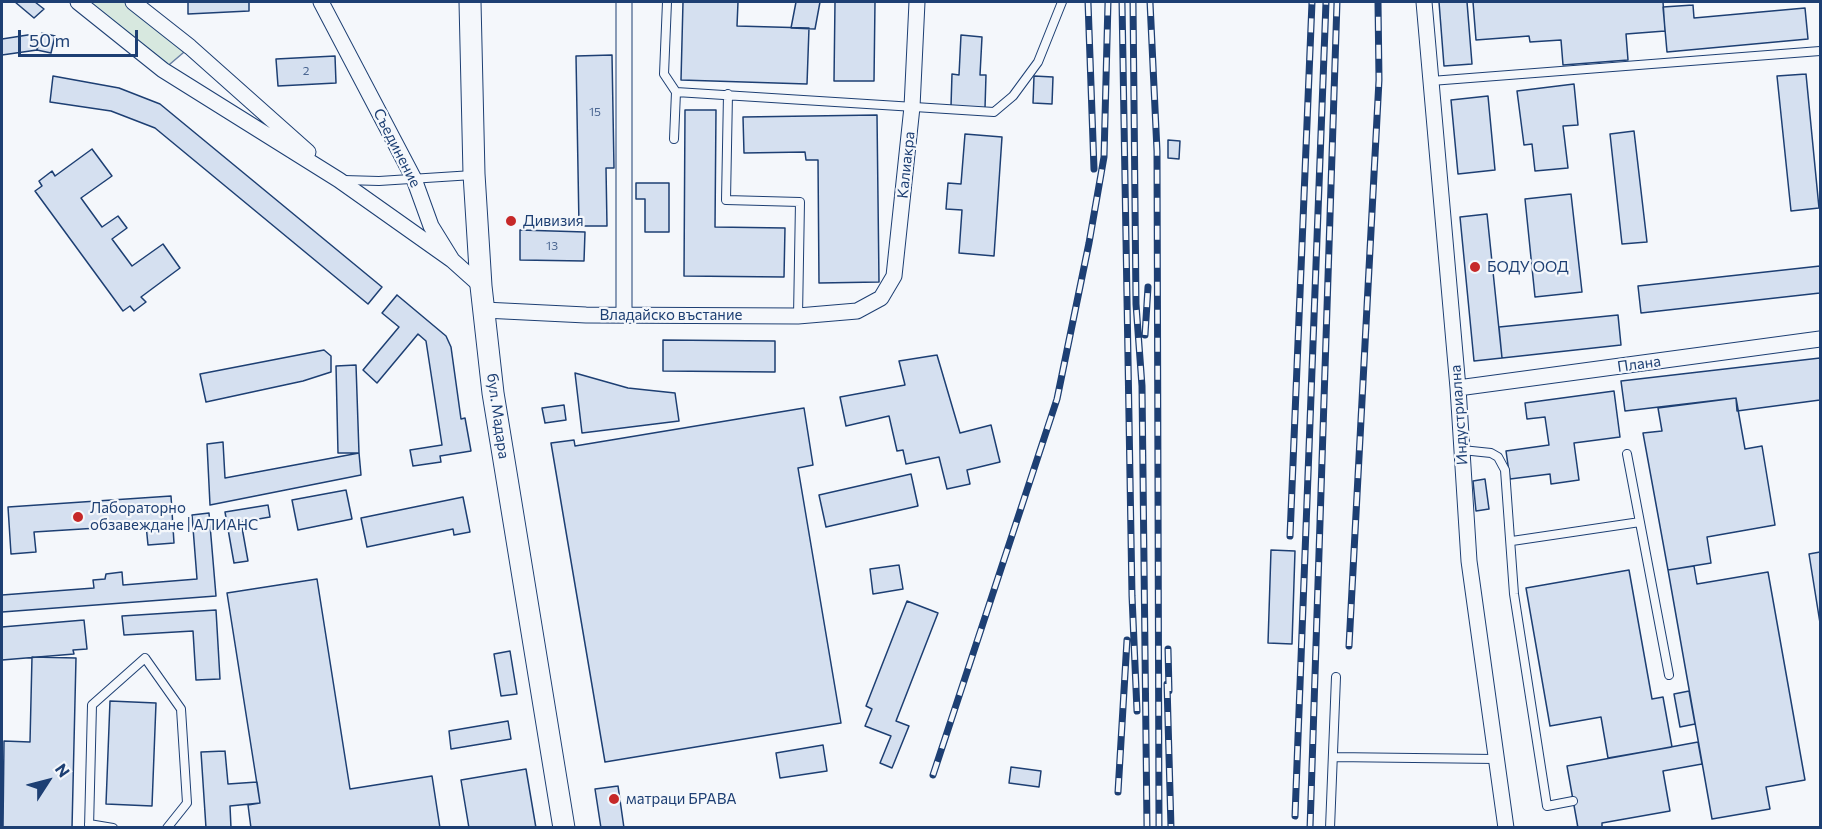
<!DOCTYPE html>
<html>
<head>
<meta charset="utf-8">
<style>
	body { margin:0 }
	#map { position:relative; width:1822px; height:829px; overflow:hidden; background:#f4f7fb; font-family:Commissioner,sans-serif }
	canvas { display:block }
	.frame { position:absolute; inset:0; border:3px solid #1d3f73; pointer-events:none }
	.north { position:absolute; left:18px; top:751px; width:60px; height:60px; -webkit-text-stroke:4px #f4f7fb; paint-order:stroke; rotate:54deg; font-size:16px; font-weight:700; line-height:24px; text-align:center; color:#1d3f73 }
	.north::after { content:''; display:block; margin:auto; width:21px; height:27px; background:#1d3f73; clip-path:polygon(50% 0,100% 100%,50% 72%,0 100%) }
	.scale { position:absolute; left:18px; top:30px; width:120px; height:27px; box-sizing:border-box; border:3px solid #1d3f73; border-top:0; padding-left:8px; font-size:18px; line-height:21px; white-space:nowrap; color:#1d3f73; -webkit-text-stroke:4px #f4f7fb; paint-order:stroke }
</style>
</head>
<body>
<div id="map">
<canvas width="1822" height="829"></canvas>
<div class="frame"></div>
<div class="north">N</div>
<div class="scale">50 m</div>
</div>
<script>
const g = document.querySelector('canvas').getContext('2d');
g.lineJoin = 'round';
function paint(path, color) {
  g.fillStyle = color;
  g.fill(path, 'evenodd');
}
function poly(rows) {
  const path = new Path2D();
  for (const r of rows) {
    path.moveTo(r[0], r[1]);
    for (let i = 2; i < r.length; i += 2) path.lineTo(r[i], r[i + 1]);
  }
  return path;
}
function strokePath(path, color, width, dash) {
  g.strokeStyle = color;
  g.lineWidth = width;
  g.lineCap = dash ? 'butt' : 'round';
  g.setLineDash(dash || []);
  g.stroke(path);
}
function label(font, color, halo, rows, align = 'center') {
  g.font = font + ' Commissioner,sans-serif';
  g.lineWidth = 4.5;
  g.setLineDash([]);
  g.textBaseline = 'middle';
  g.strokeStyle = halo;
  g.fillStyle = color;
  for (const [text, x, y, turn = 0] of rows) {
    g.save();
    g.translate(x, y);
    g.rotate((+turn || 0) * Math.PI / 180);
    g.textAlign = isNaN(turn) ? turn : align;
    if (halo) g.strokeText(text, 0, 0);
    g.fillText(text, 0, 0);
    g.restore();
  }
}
const green = poly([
	[78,2,133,2,190,47,163,70,78,2]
]);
const building = poly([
	[15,2,35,2,44,9,34,18,15,2],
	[188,2,249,2,249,11,188,14,188,2],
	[683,2,738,2,737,26,809,28,807,84,681,80,683,2],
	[796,2,820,2,815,29,791,28,796,2],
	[835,2,875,2,874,81,834,81,835,2],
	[1439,2,1467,2,1472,64,1444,66,1439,2],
	[1473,2,1663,2,1665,31,1626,34,1628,60,1563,65,1561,40,1530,42,1529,36,1476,40,1473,2],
	[1693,5,1694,18,1805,8,1808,39,1667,52,1663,7,1693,5],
	[42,33,55,36,51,53,37,50,42,33],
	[34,34,37,50,2,55,2,39,34,34],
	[961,35,982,37,980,75,986,75,985,108,951,106,952,74,959,75,961,35],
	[612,55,614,168,606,168,607,226,579,226,576,56,612,55],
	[335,56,336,83,278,86,276,59,335,56],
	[1806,74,1819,208,1791,211,1777,76,1806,74],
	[53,76,119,88,160,104,382,287,368,304,155,128,111,111,50,102,53,76],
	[1034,76,1053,77,1052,104,1033,103,1034,76],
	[1574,84,1578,125,1563,126,1568,168,1535,171,1532,144,1524,145,1517,91,1574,84],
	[1488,96,1495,170,1458,174,1451,100,1488,96],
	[685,110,716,110,715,227,785,228,784,277,684,276,685,110],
	[877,115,879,282,819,283,818,160,806,160,805,152,744,153,743,117,877,115],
	[1634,131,1647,242,1622,244,1610,134,1634,131],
	[965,134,1002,137,994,256,959,253,962,210,946,209,948,183,961,184,965,134],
	[1168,140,1180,141,1179,159,1168,158,1168,140],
	[92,149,112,176,81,198,102,227,118,216,127,228,112,239,132,266,163,244,180,268,141,297,146,302,134,311,130,306,123,311,35,191,42,186,39,181,52,171,55,176,92,149],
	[636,183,669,183,669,232,645,232,645,199,636,199,636,183],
	[1571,194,1582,292,1535,297,1525,199,1571,194],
	[1487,214,1502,358,1474,361,1460,217,1487,214],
	[520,230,585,232,584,261,520,260,520,230],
	[1820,266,1820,293,1641,313,1638,286,1820,266],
	[397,295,446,336,451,347,461,419,465,418,471,451,440,456,441,462,413,466,410,450,442,445,426,341,418,334,377,383,363,370,399,327,382,313,397,295],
	[1618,315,1621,345,1502,358,1499,327,1618,315],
	[663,340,775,341,775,372,663,371,663,340],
	[324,350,331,356,331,372,303,381,206,402,200,374,324,350],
	[937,355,960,433,991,425,1000,462,967,470,970,484,947,489,939,457,906,464,903,450,897,451,889,416,846,426,840,397,905,385,899,361,937,355],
	[1820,358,1820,400,1737,411,1736,398,1625,411,1621,381,1820,358],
	[356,365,359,453,338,453,336,366,356,365],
	[575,373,628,388,675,393,679,421,582,433,575,373],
	[1614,391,1620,437,1574,443,1579,480,1551,484,1550,474,1510,479,1506,451,1549,445,1545,417,1527,419,1525,403,1614,391],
	[1736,398,1745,449,1762,446,1775,525,1707,537,1711,563,1668,570,1643,433,1662,431,1658,408,1736,398],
	[564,405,566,420,545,423,542,408,564,405],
	[804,408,813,465,798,468,841,723,605,762,551,443,574,440,575,446,804,408],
	[223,442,225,478,359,453,361,475,210,505,207,444,223,442],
	[911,474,918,506,826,527,819,495,911,474],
	[1485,479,1489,509,1476,511,1473,481,1485,479],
	[346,490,352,519,298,530,292,500,346,490],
	[171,496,174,543,148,545,146,525,34,532,36,552,11,554,8,507,171,496],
	[463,497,470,532,454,535,453,529,367,547,361,518,463,497],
	[268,505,270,517,241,522,248,561,234,563,225,512,268,505],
	[209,513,216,596,2,612,2,595,94,588,93,580,105,579,106,574,122,572,123,585,197,579,192,515,209,513],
	[1271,550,1295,551,1292,644,1268,643,1271,550],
	[1820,552,1820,623,1809,554,1820,552],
	[899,565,903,589,873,594,870,569,899,565],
	[1694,566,1697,584,1768,572,1805,780,1766,787,1770,809,1712,819,1668,570,1694,566],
	[1629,570,1652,699,1663,697,1672,747,1608,758,1601,717,1550,726,1526,588,1629,570],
	[317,579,350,789,432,776,440,828,251,828,248,805,260,803,227,593,317,579],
	[907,601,938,613,896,721,909,726,892,768,880,763,891,736,865,726,872,709,866,706,907,601],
	[216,610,220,679,196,680,193,631,124,635,122,616,216,610],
	[84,620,87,649,73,650,74,654,2,660,2,627,84,620],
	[510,651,517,694,501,696,494,654,510,651],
	[32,657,76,658,72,828,3,828,4,741,30,742,32,657],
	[1689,691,1695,724,1680,727,1674,694,1689,691],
	[110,701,156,703,152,806,106,804,110,701],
	[508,721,511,739,451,749,449,731,508,721],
	[1698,742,1702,764,1663,771,1670,811,1602,823,1602,828,1578,828,1567,766,1698,742],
	[823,745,827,771,780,778,776,753,823,745],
	[225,751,228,784,257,782,260,803,230,806,231,828,206,828,201,752,225,751],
	[1011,767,1041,771,1039,787,1009,783,1011,767],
	[526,769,536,828,469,828,461,780,526,769],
	[618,786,624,828,601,828,595,789,618,786]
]);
const service = poly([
	[667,2,664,74,676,92,674,139],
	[1431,81,1820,51],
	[676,92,994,112,1013,96,1038,62,1062,2],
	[728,94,726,200,800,202,798,316],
	[344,180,379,181,473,175],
	[1462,450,1491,453,1498,457,1505,470,1514,594,1547,806,1573,801],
	[1627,454,1669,675],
	[1512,541,1640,522],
	[1333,757,1495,759],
	[89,824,113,828],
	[89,828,92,705,145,658,181,709,187,803,167,828],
	[1330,828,1336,677]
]);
const minor = poly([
	[78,2,163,70,339,180,452,260],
	[133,2,190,47,308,152],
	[321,2,414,179,431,226,452,260,481,286],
	[1424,2,1458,388,1469,561,1506,828],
	[484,310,586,315,798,316,857,311,881,298,894,276,912,107,917,2],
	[624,315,624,2],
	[1458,388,1820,339]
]);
const secondary = poly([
	[470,2,474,174,481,286,493,393,564,828]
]);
const rail = poly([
	[1088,2,1094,169],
	[1122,2,1132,596,1137,711],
	[1133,2,1136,304,1142,386,1147,828],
	[1150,2,1157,151,1159,828],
	[1145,335,1148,287],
	[1290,536,1312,2],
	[1349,646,1379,80,1378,2],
	[1168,649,1169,691],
	[1167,684,1171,828],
	[933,775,1057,399,1089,243,1104,157,1108,2],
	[1118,792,1127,640],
	[1295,816,1326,2],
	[1310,828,1337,2]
]);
const markers = [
	[511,221,6,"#c62828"],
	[1475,267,6,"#c62828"],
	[78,517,6,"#c62828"],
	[614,799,6,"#c62828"]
];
const numberNames = [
	["2",306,71],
	["15",595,112],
	["13",552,246]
];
const streetNames = [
	["Съединение",397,148,63],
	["Калиакра",906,165,-84],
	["Владайско въстание",671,315],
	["Плана",1639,364,-8],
	["Индустриална",1459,415,-94],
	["бул. Мадара",498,416,82]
];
const poiNames = [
	["Дивизия",523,221],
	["БОДУ ООД",1487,267],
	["Лабораторно",90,508],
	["обзавеждане | АЛИАНС",90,525],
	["матраци БРАВА",626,799]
];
paint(green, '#d7e8df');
strokePath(green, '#687fa3', 1.5);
paint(building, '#d5e0f0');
strokePath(building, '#1d3f73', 1.5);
strokePath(service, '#1d3f73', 10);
strokePath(minor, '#1d3f73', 17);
strokePath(secondary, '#1d3f73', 23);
strokePath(service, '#f4f7fb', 8);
strokePath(minor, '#f4f7fb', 15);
strokePath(secondary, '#f4f7fb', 21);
strokePath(rail, '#1d3f73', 7);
strokePath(rail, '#f4f7fb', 4.5, [14]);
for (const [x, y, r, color] of markers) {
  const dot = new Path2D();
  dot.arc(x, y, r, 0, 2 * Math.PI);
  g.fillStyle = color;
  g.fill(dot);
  strokePath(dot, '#f4f7fb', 2);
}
label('12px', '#4b6792', null, numberNames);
label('15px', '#1d3f73', '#f4f7fb', streetNames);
label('15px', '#1d3f73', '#f4f7fb', poiNames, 'left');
</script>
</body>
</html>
